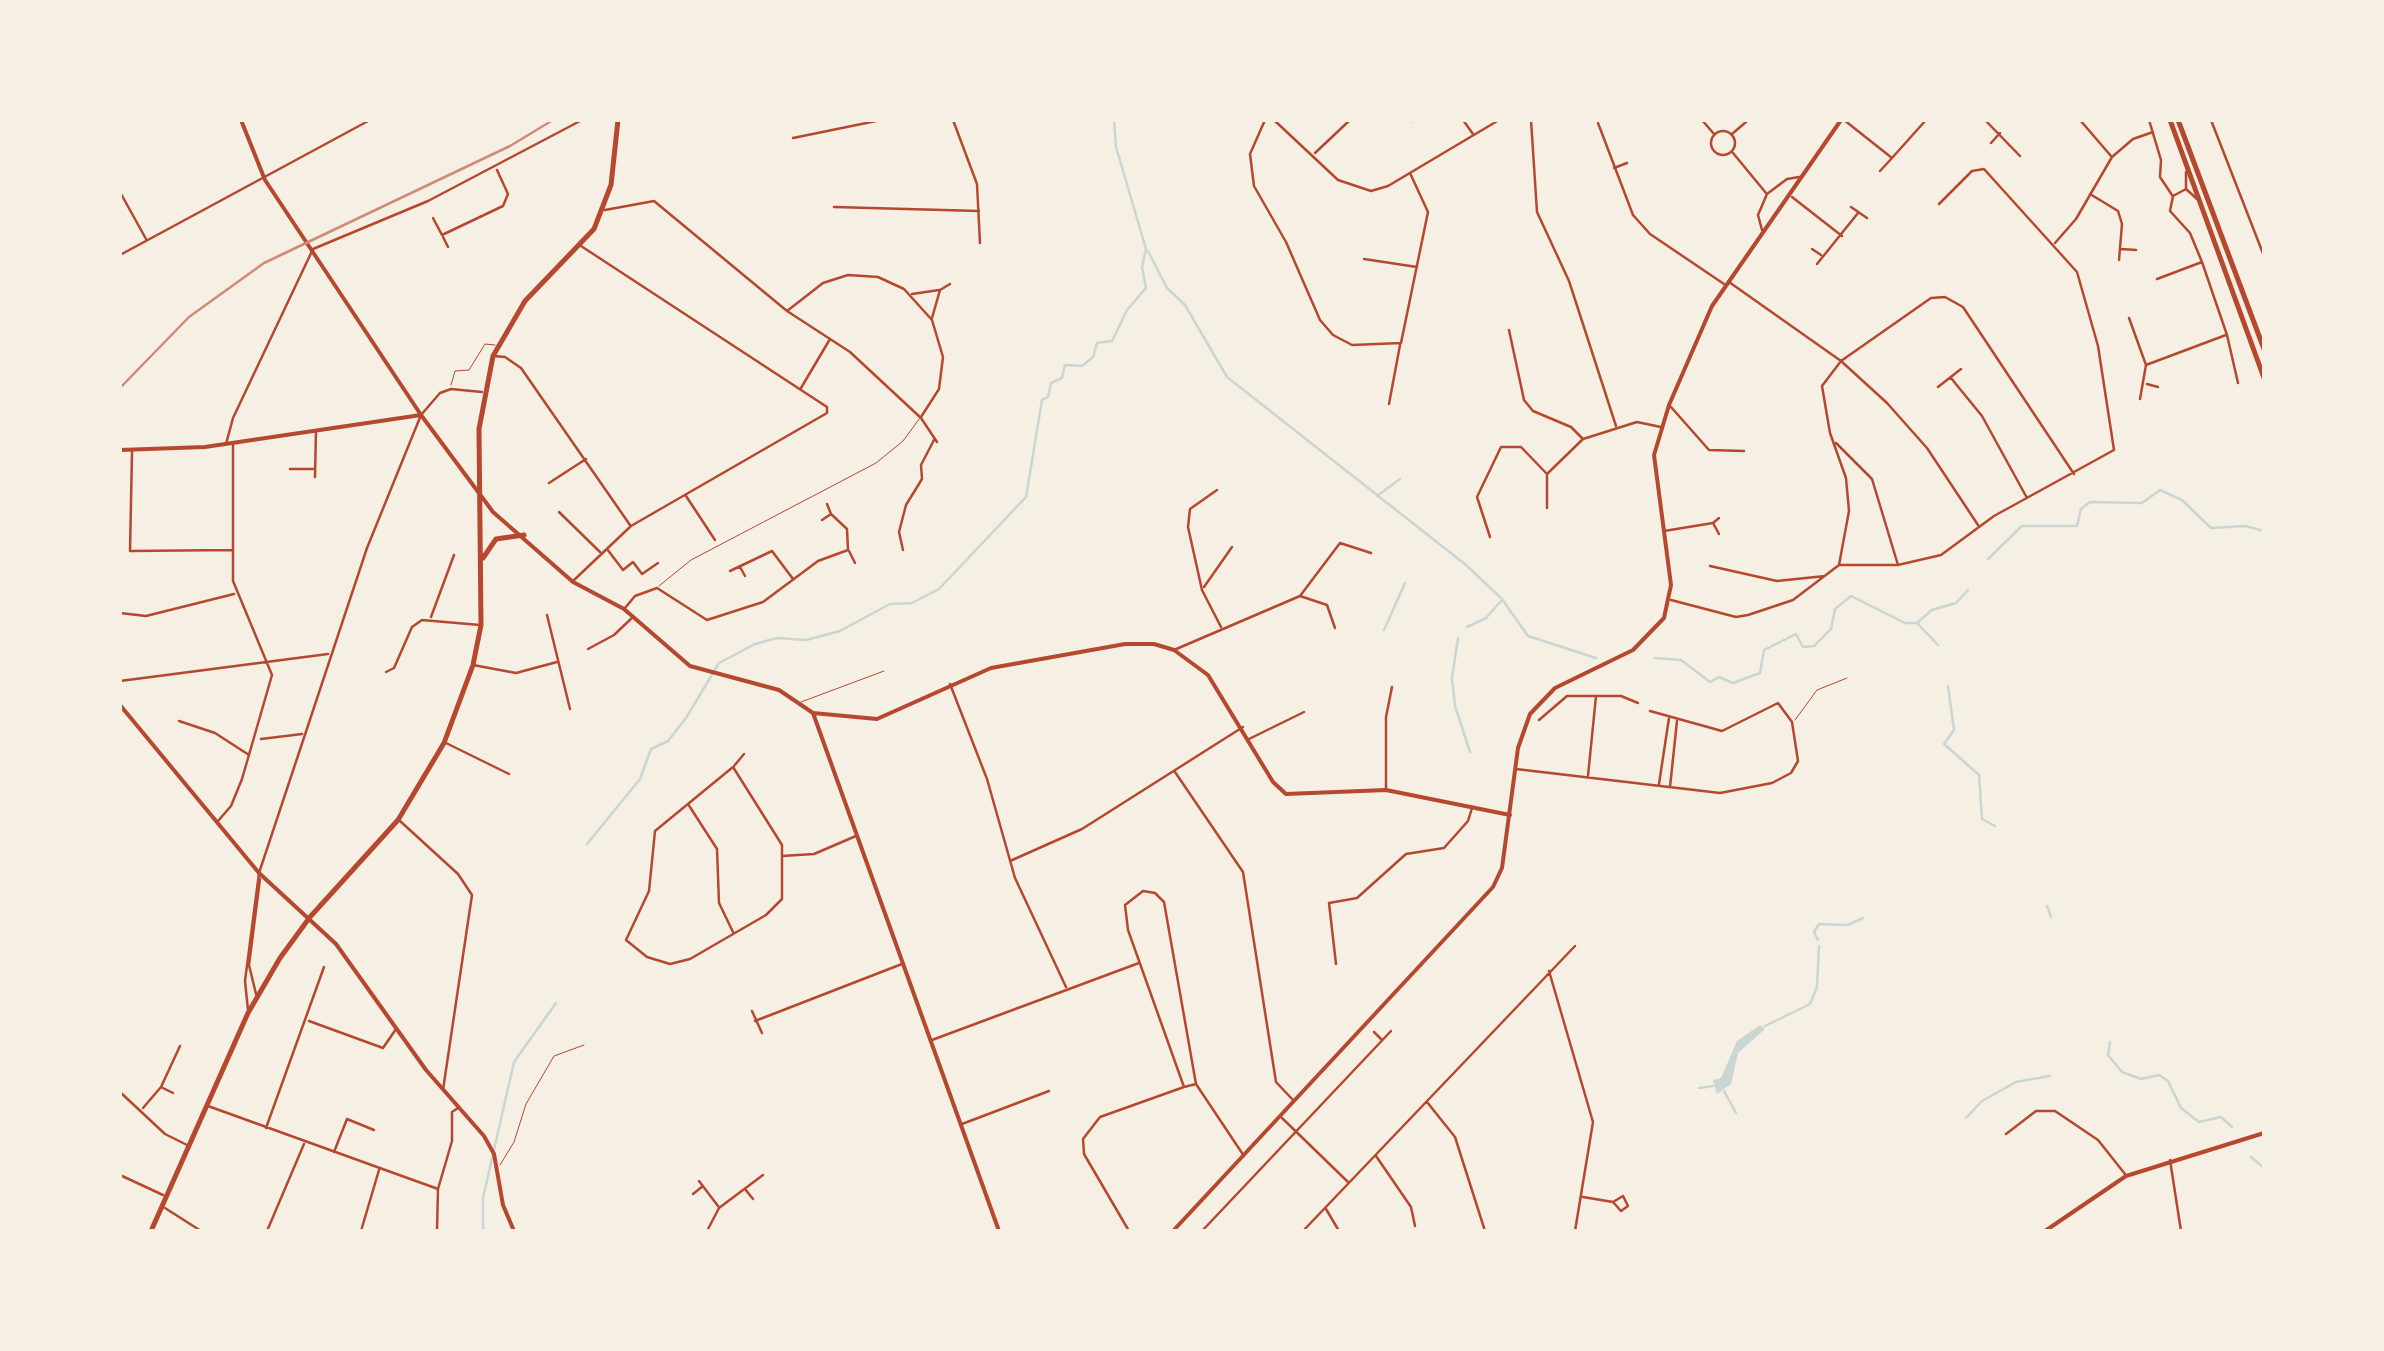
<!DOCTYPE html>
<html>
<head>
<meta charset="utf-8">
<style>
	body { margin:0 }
	#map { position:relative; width:2384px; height:1351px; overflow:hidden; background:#f6efe4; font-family:"Space Grotesk",sans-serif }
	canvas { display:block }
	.frame { position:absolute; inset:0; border:122px solid #f6efe4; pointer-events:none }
</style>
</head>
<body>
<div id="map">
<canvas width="2384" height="1351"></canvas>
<div class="frame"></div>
</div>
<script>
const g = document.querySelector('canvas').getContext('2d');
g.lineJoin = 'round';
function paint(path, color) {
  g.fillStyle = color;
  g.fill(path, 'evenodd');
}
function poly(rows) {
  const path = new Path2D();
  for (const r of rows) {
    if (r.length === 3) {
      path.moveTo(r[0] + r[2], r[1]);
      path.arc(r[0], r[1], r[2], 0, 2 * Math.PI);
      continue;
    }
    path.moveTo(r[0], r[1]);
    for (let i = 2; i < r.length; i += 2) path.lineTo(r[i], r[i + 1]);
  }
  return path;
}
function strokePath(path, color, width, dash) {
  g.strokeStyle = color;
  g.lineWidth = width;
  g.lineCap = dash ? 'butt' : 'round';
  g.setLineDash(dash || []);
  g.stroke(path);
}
const water = poly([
	[1760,1025,1765,1029,1738,1053,1731,1084,1717,1094,1713,1080,1721,1078,1737,1041]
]);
const stream = poly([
	[1148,251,1167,288,1185,305,1227,377,1466,565,1502,599,1528,636,1596,658],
	[1377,496,1400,479],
	[1988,559,2022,526,2077,526,2081,509,2090,502,2142,503,2160,490,2182,500,2211,528,2245,526,2264,531],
	[1918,622,1932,610,1956,603,1968,590],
	[1467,627,1486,618,1501,601],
	[1384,630,1405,583],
	[1458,638,1452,678,1455,706,1470,752],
	[1655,658,1681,660,1710,682,1719,677,1733,683,1760,673,1764,650,1796,634,1803,647,1814,646,1831,629,1835,609,1851,596,1905,623,1917,623,1938,645],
	[1948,686,1954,730,1944,744,1979,775,1982,819,1995,826],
	[587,844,640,779,651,749,668,741,686,718,719,663,755,644,777,638,806,640,840,631,890,604,912,603,939,589,1026,497,1042,400,1048,397,1051,383,1062,378,1065,365,1082,366,1093,357,1097,343,1112,341,1127,310,1146,288,1142,267,1146,249,1116,147,1114,120],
	[2047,906,2051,917],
	[1818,940,1814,932,1819,924,1848,925,1863,918],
	[1765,1026,1810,1004,1817,987,1819,946],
	[2110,1042,2108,1055,2122,1072,2141,1079,2159,1075,2168,1081,2181,1108,2199,1122,2221,1117,2232,1127],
	[1699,1088,1713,1086],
	[1724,1091,1736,1113],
	[1966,1118,1982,1101,2016,1082,2050,1076],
	[2251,1157,2264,1168],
	[483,1231,483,1198,514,1062,556,1003]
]);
const service = poly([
	[1410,120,1411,122],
	[451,385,455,371,469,370,485,344,495,345],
	[659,586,691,560,876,463,903,441,920,418],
	[801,702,884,671],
	[1795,720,1817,690,1847,678],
	[500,1165,514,1142,526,1104,554,1056,584,1045]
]);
const minor = poly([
	[953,120,977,184,980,243],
	[1265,120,1250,154,1254,186,1286,242,1320,320,1333,335,1352,345,1401,343,1428,212,1410,173],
	[1274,120,1338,180,1371,191,1388,186,1499,120],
	[1463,120,1473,134],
	[1531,120,1537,212,1569,281,1616,426],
	[1702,120,1714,134],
	[1844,120,1892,158,1926,120],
	[1985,120,2020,156],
	[2080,120,2111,156],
	[2149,120,2161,160,2160,177,2172,195],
	[2211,120,2264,256],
	[1598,123,1633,215,1650,234,1724,284],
	[1723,143,12],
	[1732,134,1746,122],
	[793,138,881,120],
	[1991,143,2000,133],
	[1315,153,1350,120],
	[1733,153,1766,193],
	[1614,168,1627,163],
	[1880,171,1892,158],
	[2186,172,2186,189,2197,199],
	[2186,189,2173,196,2170,211,2190,233,2202,262,2227,335,2238,383],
	[120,192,146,239],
	[2090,194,2118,211,2122,224,2119,260],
	[1792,197,1842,236],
	[834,207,979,211],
	[1851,207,1867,218],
	[605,210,654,201,787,311,850,352,921,418,937,442],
	[433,218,442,235,503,206,508,194,497,170],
	[1762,230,1758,215,1767,194,1787,179,1799,177],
	[443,237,448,247],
	[2055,243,2076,219,2112,157,2133,139,2153,132],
	[1812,249,1821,255],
	[2121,249,2136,250],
	[120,255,370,120],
	[1364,259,1417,267],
	[1817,264,1858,213],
	[2157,279,2202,262],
	[1729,282,1841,361,1887,403,1927,448,1978,525],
	[912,294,939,290],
	[787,311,823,283,848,275,878,277,904,289,932,320,943,357,939,389,921,417],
	[932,318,940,290,950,284],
	[2129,318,2146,365,2140,399],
	[1509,330,1524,400,1533,411,1571,427,1582,438],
	[493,356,505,357,521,368,630,525],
	[2146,365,2226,335],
	[1951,378,1982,416,2027,498],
	[2147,384,2158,387],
	[1938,387,1961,369],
	[801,388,830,339],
	[1389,404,1400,345],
	[1671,407,1709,450,1744,451],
	[1836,443,1872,479,1898,565],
	[226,444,233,418,313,249,428,201,582,120],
	[132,452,130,551,232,550],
	[290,469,314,469],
	[315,477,316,431],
	[549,483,586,459],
	[1217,490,1190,509,1188,527,1202,590,1221,627],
	[686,496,715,540],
	[1547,508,1547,474,1583,439,1637,422,1661,427],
	[559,512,600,552],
	[822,520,831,514,827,504],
	[1664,531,1713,523],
	[1719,534,1713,523,1719,518],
	[1490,537,1477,497,1501,447,1521,447,1547,474],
	[607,549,623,570,633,562,642,574,658,563],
	[903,550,899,532,906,505,922,479,921,465,934,440],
	[849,551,855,563],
	[1840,565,1898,565,1941,555,1994,516,2114,450,2098,346,2077,272,1984,169,1972,171,1939,204],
	[1710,566,1777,581,1825,576],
	[740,567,745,576],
	[730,571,772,551,793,579],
	[573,581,631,526,827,413,827,407,581,246],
	[1204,587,1232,547],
	[1300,596,1327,605,1335,628],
	[1671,600,1736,617,1748,615,1793,600,1839,565,1849,511,1846,478,1830,433,1822,386,1841,361,1931,298,1945,297,1963,307,2074,474],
	[625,608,635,596,657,588,707,620,763,602,818,561,848,550,847,529,831,514],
	[120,613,146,616,234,594],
	[547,615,570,709],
	[431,617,454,555],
	[588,649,614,635,633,617],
	[1174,650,1300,596,1340,543,1371,553],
	[473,665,516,673,557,662],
	[386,672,394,668,412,627,422,620,480,625],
	[120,681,328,654],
	[950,684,987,779,1015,878,1066,987],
	[1539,720,1567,696,1621,696,1638,703],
	[179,721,215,733,249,755],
	[261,739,302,734],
	[1249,739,1304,712],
	[446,743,509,774],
	[734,766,744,754],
	[733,767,782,845,782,899,766,915,690,959,670,964,647,957,626,940,649,891,655,831,733,767],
	[1516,769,1720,793,1772,783,1791,773,1798,761,1792,722,1778,703,1722,731,1650,711],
	[1175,772,1243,872,1276,1082,1293,1100],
	[1588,776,1596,696],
	[1659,784,1669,718],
	[1670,787,1677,721],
	[1386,790,1386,717,1392,687],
	[688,804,717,849,719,903,733,932],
	[218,821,231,806,242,779,272,675,233,581,233,443],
	[400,821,458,874,472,895,443,1090],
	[782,856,814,854,856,836],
	[1010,861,1082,829,1243,727],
	[1336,964,1329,903,1357,898,1406,854,1444,848,1468,821,1472,808],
	[1549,971,1593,1122,1575,1231],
	[256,994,249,965,260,879],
	[248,1010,245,981,259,873,367,548,421,415,440,393,451,389,482,392],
	[752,1011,762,1033],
	[309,1021,383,1048,396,1029],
	[755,1021,902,964],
	[1374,1032,1381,1039],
	[932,1040,1139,963],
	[1196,1084,1184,1087,1128,930,1125,905,1143,891,1155,893,1164,902,1196,1084,1244,1156],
	[161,1087,173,1093],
	[120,1092,165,1134,187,1145],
	[1427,1102,1455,1137,1485,1231],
	[208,1106,438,1189],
	[143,1108,161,1087,180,1046],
	[1282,1118,1348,1182],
	[962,1124,1049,1091],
	[266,1128,324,967],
	[2006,1134,2036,1111,2055,1111,2098,1140,2125,1174],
	[334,1152,347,1119,374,1130],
	[1376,1156,1411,1207,1415,1226],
	[2170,1160,2181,1231],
	[120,1175,163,1195],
	[699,1181,718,1206],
	[745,1189,753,1199],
	[693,1194,703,1186],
	[1583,1197,1613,1202,1621,1211,1628,1206,1623,1196,1613,1202],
	[165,1208,201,1231],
	[1326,1209,1339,1231],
	[267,1231,304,1144],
	[361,1231,379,1170],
	[437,1231,438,1189,452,1141,452,1112,458,1108],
	[707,1231,719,1208,763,1175],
	[1129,1231,1084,1154,1083,1139,1100,1117,1184,1087],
	[1202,1231,1391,1031],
	[1303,1231,1575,946]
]);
const tertiary = poly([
	[421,415,493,512,573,582,624,609,690,666,779,690,813,713,999,1231],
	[813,713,877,719,991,668,1125,644,1154,644,1174,650,1208,675,1273,782,1286,794,1386,790,1510,815],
	[1173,1231,1493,887,1502,868,1518,748,1530,714,1555,688,1633,650,1664,618,1671,585,1654,455,1669,405,1712,306,1841,120],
	[2045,1231,2126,1176,2264,1133]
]);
const secondary = poly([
	[241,120,265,180,421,415],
	[120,450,205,447,421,415],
	[120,705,259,873,336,944,426,1070,484,1136,494,1154,503,1205,514,1231]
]);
const primary = poly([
	[483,558,496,539,524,535],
	[151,1231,248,1013,280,958,310,917,398,820,444,743,473,665,481,625,479,429,493,356,525,301,594,229,611,185,618,120]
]);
const trunk = poly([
	[2170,120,2264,378],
	[2178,120,2264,349]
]);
const rail = poly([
	[120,388,189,317,264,263,510,146,553,120]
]);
paint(water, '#c9d6d2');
strokePath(stream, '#c9d6d2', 2.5);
strokePath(service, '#b5482f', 1);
strokePath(minor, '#b5482f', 2.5);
strokePath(tertiary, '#b5482f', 4);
strokePath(secondary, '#b5482f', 4);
strokePath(primary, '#b5482f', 5);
strokePath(trunk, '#b5482f', 5);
strokePath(rail, '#cf8b77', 2.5);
</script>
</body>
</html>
